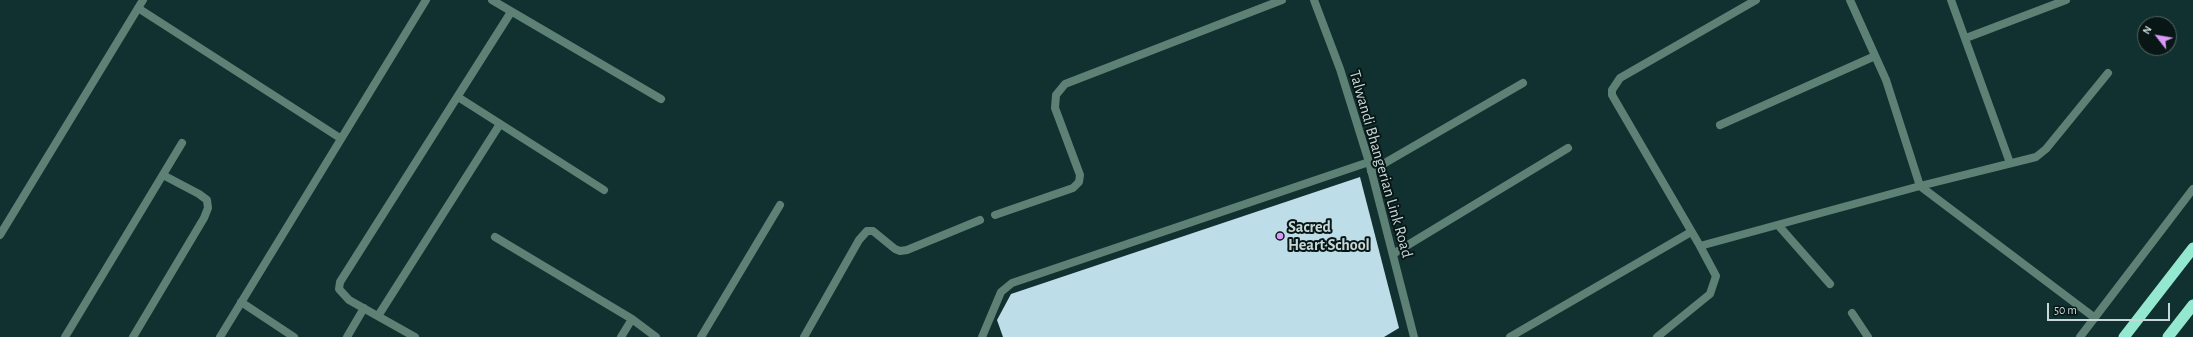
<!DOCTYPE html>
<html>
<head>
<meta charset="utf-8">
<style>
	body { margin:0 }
	#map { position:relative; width:2193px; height:337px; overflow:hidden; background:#113131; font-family:"Alegreya Sans",sans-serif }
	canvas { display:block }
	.north { position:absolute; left:2137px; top:16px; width:40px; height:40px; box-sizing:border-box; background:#091616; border:1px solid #556464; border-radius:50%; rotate:301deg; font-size:11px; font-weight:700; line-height:16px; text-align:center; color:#c7d8d8 }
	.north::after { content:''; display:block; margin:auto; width:14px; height:18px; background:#d99af7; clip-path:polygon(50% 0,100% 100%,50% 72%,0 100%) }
	.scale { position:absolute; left:2047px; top:303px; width:123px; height:18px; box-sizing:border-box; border:2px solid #c7d8d8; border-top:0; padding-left:5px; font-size:12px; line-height:14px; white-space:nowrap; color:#c7d8d8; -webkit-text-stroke:3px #091616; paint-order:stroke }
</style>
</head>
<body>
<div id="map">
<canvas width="2193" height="337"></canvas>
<div class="north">N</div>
<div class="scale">50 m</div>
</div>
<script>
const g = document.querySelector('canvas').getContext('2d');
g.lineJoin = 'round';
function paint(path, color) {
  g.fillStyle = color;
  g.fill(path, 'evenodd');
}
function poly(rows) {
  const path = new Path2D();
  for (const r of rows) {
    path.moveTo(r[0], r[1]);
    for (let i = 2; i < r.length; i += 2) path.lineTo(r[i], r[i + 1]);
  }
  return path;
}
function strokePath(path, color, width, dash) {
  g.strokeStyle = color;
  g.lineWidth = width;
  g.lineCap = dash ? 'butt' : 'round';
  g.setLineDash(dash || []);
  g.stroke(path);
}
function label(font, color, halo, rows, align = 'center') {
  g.font = font + ' "Alegreya Sans",sans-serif';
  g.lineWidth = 4;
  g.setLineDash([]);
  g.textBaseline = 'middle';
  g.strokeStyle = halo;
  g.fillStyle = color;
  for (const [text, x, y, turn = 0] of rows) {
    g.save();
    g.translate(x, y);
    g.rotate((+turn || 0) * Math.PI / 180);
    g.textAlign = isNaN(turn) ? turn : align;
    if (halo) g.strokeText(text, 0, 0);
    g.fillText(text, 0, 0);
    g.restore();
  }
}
const building = poly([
	[1360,177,1399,328,1384,337,1003,337,997,320,1011,294]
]);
const minor = poly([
	[492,0,661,99],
	[1850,0,1886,80,1920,186,2095,318],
	[1951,0,2010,163],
	[138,8,340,138],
	[1966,38,2066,0],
	[458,97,604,190],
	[1720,125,1875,56],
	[1371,171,1523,83],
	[995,215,1073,188,1079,182,1080,175,1055,108,1056,95,1065,84,1282,0],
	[1778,225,1830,284],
	[0,235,143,0],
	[495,237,632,319,621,337],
	[1700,246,1920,186,2036,157,2046,149,2108,73],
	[1393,254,1568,148],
	[241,302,294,337],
	[1852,313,1868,337],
	[378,316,500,124],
	[632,319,656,337],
	[65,337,182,143],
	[133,337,204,218,208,208,207,200,199,194,163,175],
	[220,337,426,0],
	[347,337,364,308],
	[415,337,349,300,339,289,340,282,511,12],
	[701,337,780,205],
	[804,337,859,240,867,231,873,231,895,249,900,251,907,250,980,220],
	[982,337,1001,292,1012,283,1369,162],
	[1510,337,1691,232],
	[1657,337,1710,294,1716,276,1700,246,1612,95,1612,90,1620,78,1756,0]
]);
const tertiary = poly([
	[1314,0,1340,69,1369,162,1414,337],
	[2080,337,2193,189]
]);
const trunk = poly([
	[2124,337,2193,248],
	[2168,337,2193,305]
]);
const markers = [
	[1280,236,4,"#d99af7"]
];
const streetNames = [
	["Talwandi Bhangerian Link Road",1381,164,74]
];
const poiNames = [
	["Sacred",1288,227],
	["Heart School",1288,245]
];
paint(building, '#bddde8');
strokePath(minor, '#5d8175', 8);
strokePath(tertiary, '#5d8175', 8);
strokePath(trunk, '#94e8cf', 11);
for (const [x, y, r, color] of markers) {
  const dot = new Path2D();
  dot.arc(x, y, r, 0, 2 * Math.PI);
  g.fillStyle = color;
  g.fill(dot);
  strokePath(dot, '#091616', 1.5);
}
label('16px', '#c7d8d8', '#091616', streetNames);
label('bold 16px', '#c7d8d8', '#091616', poiNames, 'left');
</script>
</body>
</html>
